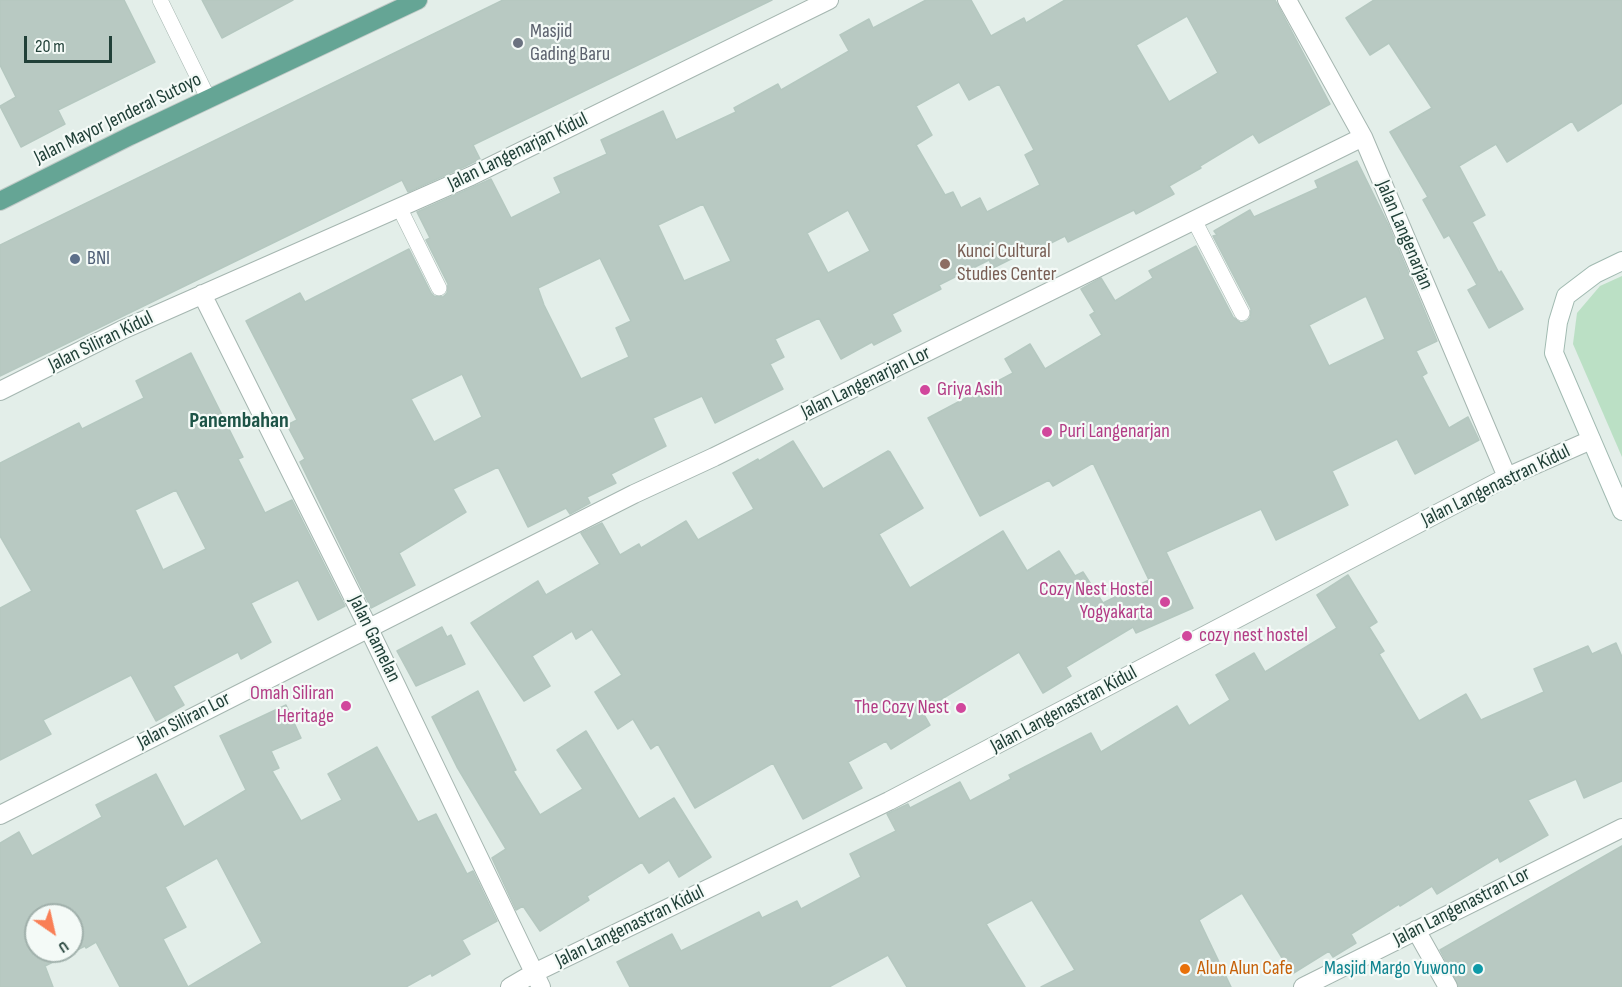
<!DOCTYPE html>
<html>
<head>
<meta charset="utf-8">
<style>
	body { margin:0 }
	#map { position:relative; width:1622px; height:987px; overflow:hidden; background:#e3eee9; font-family:"Sofia Sans Condensed",sans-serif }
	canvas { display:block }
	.north { position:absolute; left:24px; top:903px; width:60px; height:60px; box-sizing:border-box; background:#f4faf7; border:2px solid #a0b0ab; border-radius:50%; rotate:146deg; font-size:16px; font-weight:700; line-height:24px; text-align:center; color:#214038 }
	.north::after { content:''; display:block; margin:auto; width:21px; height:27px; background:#f97f56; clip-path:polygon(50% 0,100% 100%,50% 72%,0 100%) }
	.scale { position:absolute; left:24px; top:36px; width:88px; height:27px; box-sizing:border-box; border:3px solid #214038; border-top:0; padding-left:8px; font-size:18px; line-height:21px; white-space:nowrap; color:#214038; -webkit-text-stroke:4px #f4faf7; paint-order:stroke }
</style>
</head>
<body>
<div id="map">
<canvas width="1622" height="987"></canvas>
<div class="north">U</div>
<div class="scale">20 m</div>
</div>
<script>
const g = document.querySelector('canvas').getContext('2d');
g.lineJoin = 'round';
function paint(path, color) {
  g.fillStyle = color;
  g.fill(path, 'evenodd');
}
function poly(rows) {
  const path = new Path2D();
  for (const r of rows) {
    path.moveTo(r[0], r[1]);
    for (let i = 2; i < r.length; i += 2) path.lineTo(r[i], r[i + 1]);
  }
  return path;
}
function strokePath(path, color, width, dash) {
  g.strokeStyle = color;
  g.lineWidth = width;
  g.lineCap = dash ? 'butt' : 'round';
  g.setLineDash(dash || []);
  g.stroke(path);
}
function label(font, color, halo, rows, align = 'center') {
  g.font = font + ' "Sofia Sans Condensed",sans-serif';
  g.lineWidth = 4.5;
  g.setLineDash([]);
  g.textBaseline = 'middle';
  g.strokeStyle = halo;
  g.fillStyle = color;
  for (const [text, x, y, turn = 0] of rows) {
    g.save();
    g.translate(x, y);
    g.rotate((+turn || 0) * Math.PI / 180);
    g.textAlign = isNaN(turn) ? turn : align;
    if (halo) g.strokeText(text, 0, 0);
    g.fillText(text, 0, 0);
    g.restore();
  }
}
const green = poly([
	[1622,276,1622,457,1573,344,1577,313,1600,286]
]);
const building = poly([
	[0,0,124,0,155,62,58,110,65,124,21,147,0,106,16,97,0,65,0,0],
	[202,0,293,0,222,38,202,0],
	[503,0,772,0,473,145,480,159,466,166,408,192,402,180,0,376,0,245,503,0],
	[926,0,971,0,991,36,1024,18,1026,23,1065,0,1275,0,1330,104,1259,143,1253,134,1200,166,1201,168,1169,186,1174,194,1136,214,1134,210,1068,242,1065,236,1031,253,1029,250,993,268,989,260,939,285,941,289,892,314,901,331,874,345,872,342,841,359,819,318,775,339,784,357,770,364,783,389,715,423,702,396,653,418,666,446,611,474,616,483,587,497,590,503,570,514,566,508,528,527,498,467,453,489,466,512,399,553,415,585,371,608,300,462,305,459,287,425,297,420,246,321,300,293,305,302,409,249,431,293,434,296,443,297,447,293,448,284,426,240,430,238,417,212,491,179,511,218,561,193,554,178,607,154,601,140,663,111,676,140,736,112,734,108,778,84,781,90,849,51,840,35,869,19,873,28,926,0],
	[1187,16,1218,73,1169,102,1136,45,1187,16],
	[959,82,969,100,999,84,1034,150,1025,155,1040,185,987,212,980,198,961,208,953,192,945,195,916,145,932,135,916,106,959,82],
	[703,204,731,261,684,281,658,225,703,204],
	[848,210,870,251,828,273,807,233,848,210],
	[600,258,631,321,616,328,629,357,581,379,544,305,538,288,600,258],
	[462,374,482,417,434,442,411,399,462,374],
	[1374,0,1622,0,1622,103,1578,131,1572,121,1507,162,1496,144,1459,166,1485,215,1472,222,1499,273,1501,271,1523,309,1489,328,1468,290,1477,285,1449,235,1444,238,1423,200,1428,197,1390,132,1432,108,1389,43,1370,55,1346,18,1374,0],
	[1357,161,1388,224,1437,341,1416,351,1427,373,1422,376,1449,428,1468,417,1479,440,1415,474,1397,439,1332,471,1348,505,1276,540,1261,509,1166,552,1193,608,1136,633,1133,627,1066,667,1071,676,1043,693,1019,652,922,711,930,725,891,749,886,741,848,762,862,788,803,819,773,763,695,808,658,744,651,749,633,719,618,729,595,692,622,675,592,629,576,639,572,631,532,656,550,686,524,701,471,623,538,581,546,595,600,564,581,533,602,523,620,555,639,544,641,548,686,521,698,540,754,509,733,473,758,459,759,461,793,441,823,489,888,451,890,452,923,508,879,534,910,588,1003,531,1027,571,1059,551,1075,576,1083,572,1103,603,1149,580,1093,463,1053,486,1049,480,980,516,928,418,1013,373,1005,359,1030,344,1045,369,1102,335,1090,315,1095,312,1081,289,1101,278,1115,301,1153,278,1149,271,1196,246,1233,317,1241,323,1247,321,1250,318,1251,309,1213,236,1217,235,1214,231,1250,210,1254,217,1318,188,1315,181,1357,161],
	[1366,296,1385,339,1329,366,1309,325,1366,296],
	[191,353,243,457,238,459,265,513,292,500,345,606,318,620,298,580,251,603,271,642,241,659,238,652,173,686,184,705,156,721,131,675,43,720,51,734,0,760,0,608,32,591,0,536,0,463,79,423,82,429,144,398,136,381,191,353],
	[176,490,206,549,163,570,135,510,176,490],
	[1348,575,1377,622,1369,627,1384,651,1379,654,1419,721,1466,694,1481,720,1544,692,1534,669,1588,646,1592,654,1616,643,1622,657,1622,781,1584,798,1576,779,1528,800,1548,835,1500,862,1498,857,1437,894,1432,886,1400,906,1399,904,1351,934,1356,943,1333,957,1329,951,1292,974,1242,893,1199,920,1231,987,1041,987,1075,970,1032,900,986,924,1025,987,907,987,888,955,829,987,630,987,617,962,672,934,681,951,759,912,762,918,797,901,801,909,861,877,850,854,896,831,887,814,908,804,910,808,960,782,970,801,1011,779,1009,775,1091,733,1101,752,1177,706,1189,726,1230,700,1216,675,1254,653,1265,672,1337,628,1317,595,1348,575],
	[442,627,447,637,451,635,465,664,416,686,397,651,442,627],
	[478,691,516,770,513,771,540,815,583,789,557,750,586,731,639,819,674,798,711,857,679,877,669,860,649,873,642,862,587,896,589,900,540,931,523,906,516,910,492,858,506,849,457,767,432,717,478,691],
	[286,705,301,738,271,751,279,768,272,771,301,821,342,800,328,774,377,747,418,822,436,814,467,874,473,871,497,921,462,940,470,954,432,976,431,973,406,987,120,987,96,942,86,948,85,946,45,966,53,987,0,987,0,843,19,832,32,856,102,817,96,805,156,774,184,827,246,790,220,736,286,705],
	[217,858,262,943,188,987,163,939,186,927,165,887,217,858],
	[36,915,72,915,72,951,36,951,36,915],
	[1622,846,1622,987,1459,987,1440,950,1622,846]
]);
const lane = poly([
	[160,0,209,100],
	[399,207,439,288],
	[1194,220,1242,313]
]);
const street = poly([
	[1287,0,1363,137,1507,477],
	[202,294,368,627,541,987],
	[0,391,122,330,471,176,829,0],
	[0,815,634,494,714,457,1363,137],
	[1416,930,1448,987],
	[510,987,534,973,889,801,1507,477,1591,440],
	[1303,987,1622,828]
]);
const secondary = poly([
	[1622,261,1595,274,1566,296,1558,322,1554,353,1622,511]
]);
const primary = poly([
	[0,201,130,136,418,0]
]);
const markers = [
	[518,43,6,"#6b7280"],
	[75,259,6,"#5c6f8a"],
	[945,264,6,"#8d6e63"],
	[925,390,6,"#d1479c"],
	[1047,432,6,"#d1479c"],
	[1165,602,6,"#d1479c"],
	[1187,636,6,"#d1479c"],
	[346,706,6,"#d1479c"],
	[961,708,6,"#d1479c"],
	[1185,969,6,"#e8710a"],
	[1478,969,6,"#0f9aa8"]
];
const worshipNames = [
	["Masjid",530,32],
	["Gading Baru",530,55]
];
const streetNames = [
	["Jalan Mayor Jenderal Sutoyo",118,119,-26],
	["Jalan Langenarjan Kidul",518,152,-26],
	["Jalan Langenarjan",1404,235,67],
	["Jalan Siliran Kidul",101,342,-26],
	["Jalan Langenarjan Lor",866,383,-26],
	["Jalan Langenastran Kidul",1496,486,-26],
	["Jalan Gamelan",374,639,64],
	["Jalan Langenastran Kidul",1064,710,-28],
	["Jalan Siliran Lor",184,721,-27],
	["Jalan Langenastran Lor",1462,907,-27],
	["Jalan Langenastran Kidul",630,927,-26]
];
const educationNames = [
	["Kunci Cultural",957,252],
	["Studies Center",957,275]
];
const serviceNames = [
	["BNI",87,259]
];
const hotelNames = [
	["Griya Asih",937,390],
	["Puri Langenarjan",1059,432],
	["Cozy Nest Hostel",1153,590,"right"],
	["Yogyakarta",1153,613,"right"],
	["cozy nest hostel",1199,636],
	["Omah Siliran",334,694,"right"],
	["Heritage",334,717,"right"],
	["The Cozy Nest",949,708,"right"]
];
const foodNames = [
	["Alun Alun Cafe",1197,969]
];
const cultureNames = [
	["Masjid Margo Yuwono",1466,969]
];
const quarterNames = [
	["Panembahan",239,421]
];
paint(green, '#bbe0c5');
paint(building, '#b8c9c2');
strokePath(building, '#b5c8c0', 1.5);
strokePath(lane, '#a5b6b0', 16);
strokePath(street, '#a5b6b0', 20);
strokePath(secondary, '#a1bab1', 20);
strokePath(primary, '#c1cac7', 20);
strokePath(lane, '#fff', 15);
strokePath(street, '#fff', 18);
strokePath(secondary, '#fff', 18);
strokePath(primary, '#65a595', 18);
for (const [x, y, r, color] of markers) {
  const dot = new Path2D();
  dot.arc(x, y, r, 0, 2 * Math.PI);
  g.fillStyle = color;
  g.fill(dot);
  strokePath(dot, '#f4faf7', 2);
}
label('20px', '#5b616d', '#f4faf7', worshipNames, 'left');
label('20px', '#214038', '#f4faf7', streetNames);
label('20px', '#785e54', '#f4faf7', educationNames, 'left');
label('20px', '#4e5e75', '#f4faf7', serviceNames, 'left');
label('20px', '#b23c85', '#f4faf7', hotelNames, 'left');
label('20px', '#c56008', '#f4faf7', foodNames, 'left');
label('20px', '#0d838f', '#f4faf7', cultureNames, 'right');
label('bold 22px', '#1c5346', '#f4faf7', quarterNames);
</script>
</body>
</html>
